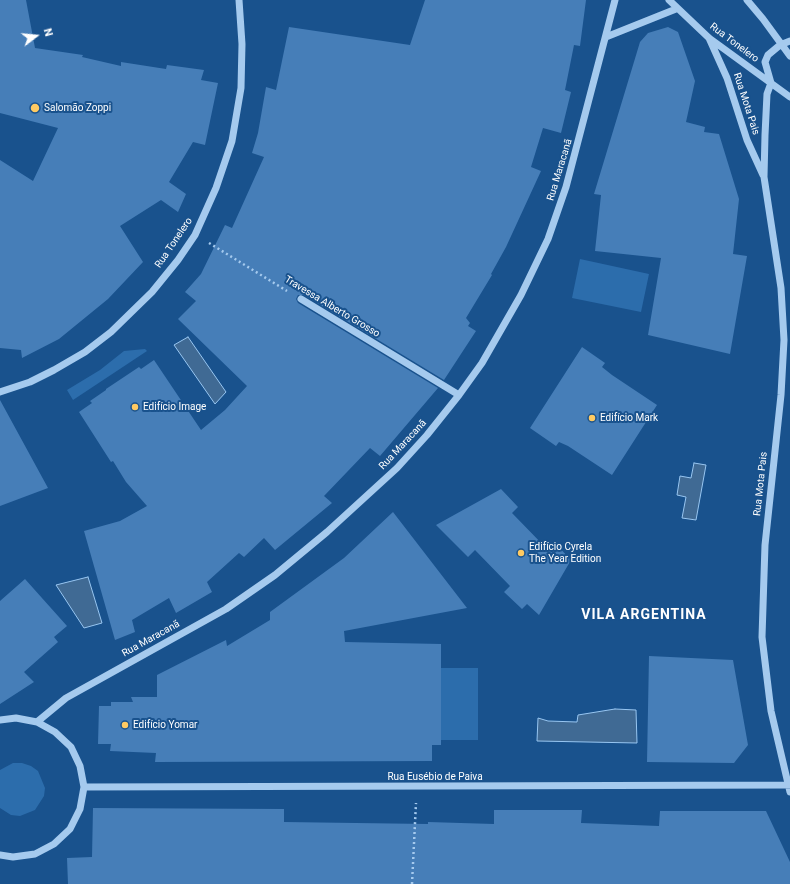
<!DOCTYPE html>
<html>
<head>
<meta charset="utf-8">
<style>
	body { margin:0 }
	#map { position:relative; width:790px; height:884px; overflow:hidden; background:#19528d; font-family:Roboto,sans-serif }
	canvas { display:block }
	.north { position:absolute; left:16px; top:16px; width:40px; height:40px; -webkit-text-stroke:3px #19528d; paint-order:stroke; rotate:74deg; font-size:11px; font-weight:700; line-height:16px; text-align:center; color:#fff }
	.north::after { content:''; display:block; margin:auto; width:14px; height:18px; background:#fff; clip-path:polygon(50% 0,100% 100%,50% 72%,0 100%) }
</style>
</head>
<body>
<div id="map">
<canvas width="790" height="884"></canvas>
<div class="north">N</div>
</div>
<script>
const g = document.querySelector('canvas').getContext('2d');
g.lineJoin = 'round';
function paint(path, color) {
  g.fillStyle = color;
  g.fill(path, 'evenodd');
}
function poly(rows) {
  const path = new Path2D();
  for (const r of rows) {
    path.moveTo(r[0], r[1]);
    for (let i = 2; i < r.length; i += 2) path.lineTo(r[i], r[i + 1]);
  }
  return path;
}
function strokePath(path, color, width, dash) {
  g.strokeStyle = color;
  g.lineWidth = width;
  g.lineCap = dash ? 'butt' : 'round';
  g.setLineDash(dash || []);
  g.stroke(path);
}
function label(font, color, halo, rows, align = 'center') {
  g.font = font + ' Roboto,sans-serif';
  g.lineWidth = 4;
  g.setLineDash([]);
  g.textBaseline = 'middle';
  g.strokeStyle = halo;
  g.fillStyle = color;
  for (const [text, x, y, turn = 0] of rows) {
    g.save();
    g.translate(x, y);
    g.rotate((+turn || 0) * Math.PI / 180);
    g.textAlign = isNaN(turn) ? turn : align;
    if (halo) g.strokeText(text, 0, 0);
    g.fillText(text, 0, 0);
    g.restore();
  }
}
const green = poly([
	[580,259,649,274,641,312,572,298],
	[145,349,147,351,73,400,67,390,100,370,124,351],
	[441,668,478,668,478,740,441,740],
	[13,763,22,763,31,766,38,771,45,788,44,796,35,810,20,816,11,815,0,808,0,770]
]);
const water = poly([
	[188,337,226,392,215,404,174,345,188,337],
	[694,463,706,465,696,520,682,518,686,497,677,495,680,476,691,478,694,463],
	[88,577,102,623,84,628,56,585,88,577],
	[615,709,636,710,637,743,537,741,538,718,548,721,577,722,578,715,615,709]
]);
const building = poly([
	[0,0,26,0,35,48,83,55,82,57,121,66,121,62,166,69,167,65,204,70,201,80,218,83,205,145,193,142,169,182,186,194,178,212,161,200,120,226,143,262,108,299,59,339,22,358,21,350,0,348,0,160,33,181,58,128,0,113],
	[425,0,586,0,580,46,574,45,565,90,571,92,561,133,543,128,531,167,541,171,506,247,491,274,492,275,466,318,470,323,468,326,476,331,444,380,304,295,298,295,296,299,298,303,438,388,380,456,370,448,324,496,332,503,275,550,264,538,244,557,239,553,207,582,212,592,176,613,169,598,132,620,135,632,115,640,84,531,120,521,147,506,126,482,113,461,111,462,79,412,92,403,90,401,106,390,106,389,139,367,141,369,154,360,201,430,225,410,247,386,178,319,196,301,185,292,201,274,225,225,232,228,264,157,252,153,258,133,266,87,276,90,289,27,410,45],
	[668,27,678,32,695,81,686,122,705,127,704,132,719,134,739,199,733,254,747,256,730,354,648,335,661,258,595,251,601,195,594,194,640,42,648,33],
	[582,347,605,363,602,367,612,375,657,405,612,475,568,446,559,442,556,446,530,428],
	[0,400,48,488,0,506],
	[501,489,518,507,512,513,547,549,554,542,571,560,539,615,527,604,522,609,504,592,510,586,475,550,468,557,436,525],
	[393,512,467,608,344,631,345,642,441,644,441,745,432,745,432,761,155,762,156,753,110,751,111,744,98,744,99,706,111,706,111,702,133,702,131,697,157,697,157,675,226,640,227,646,270,620,270,612,344,558],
	[25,579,67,626,54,637,58,642,24,672,34,682,0,704,0,601],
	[649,656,733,660,748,745,734,763,647,762],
	[93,808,284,809,284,822,428,824,428,822,494,824,494,810,582,810,581,823,659,826,660,811,766,811,790,862,790,884,68,884,67,858,92,857]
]);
const path = poly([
	[209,243,287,291],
	[412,884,416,803]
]);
const minor = poly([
	[669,0,709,38,790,97],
	[747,0,763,19,790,56],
	[606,37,676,9],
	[709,38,727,78,747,140,763,175],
	[790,41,780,45,768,55,765,62,771,83,767,94,765,135,764,177,781,288,784,340,781,395,765,545,762,637,771,711,790,792],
	[301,299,459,395],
	[0,392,30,382,54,370,85,352,111,332,152,292,178,260,195,235,216,188,232,141,241,88,242,44,239,0],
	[0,720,16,718,37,722,55,732,71,747,80,766,84,787,80,809,70,829,54,844,35,854,13,857,0,855],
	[37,722,66,698,226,609,275,575,327,532,397,468,427,435,459,395,482,363,521,295,548,239,566,187,615,0],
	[84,787,790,785]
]);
const markers = [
	[35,108,5,"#ffca62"],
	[135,407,4,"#ffca62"],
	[592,418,4,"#ffca62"],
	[521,553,4,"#ffca62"],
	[125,725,4,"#ffca62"]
];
const streetNames = [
	["Rua Tonelero",734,43,37],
	["Rua Mota Pais",746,104,72],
	["Rua Maracanã",560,170,-73],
	["Rua Tonelero",174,243,-56],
	["Travessa Alberto Grosso",332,307,31],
	["Rua Maracanã",403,445,-47],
	["Rua Mota Pais",761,484,-84],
	["Rua Maracanã",151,639,-29],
	["Rua Eusébio de Paiva",435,777]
];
const poiNames = [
	["Salomão Zoppi",44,108],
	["Edifício Image",143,407],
	["Edifício Mark",600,418],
	["Edifício Cyrela",529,547],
	["The Year Edition",529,559],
	["Edifício Yomar",133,725]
];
const districtNames = [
	["VILA ARGENTINA",644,615]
];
paint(green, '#2c6dac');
paint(water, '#406a94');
strokePath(water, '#98c6f1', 1);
paint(building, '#467eb8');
strokePath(path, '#a5caee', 2.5, [2, 3]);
strokePath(minor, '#a5caee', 7);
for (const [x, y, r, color] of markers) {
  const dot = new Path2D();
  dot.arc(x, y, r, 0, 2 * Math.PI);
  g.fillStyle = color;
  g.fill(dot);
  strokePath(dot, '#19528d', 1.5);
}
label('10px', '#fff', '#19528d', streetNames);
label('10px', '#fff', '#19528d', poiNames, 'left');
g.letterSpacing = '1px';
label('bold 14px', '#fff', '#19528d', districtNames);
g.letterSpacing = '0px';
</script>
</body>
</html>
